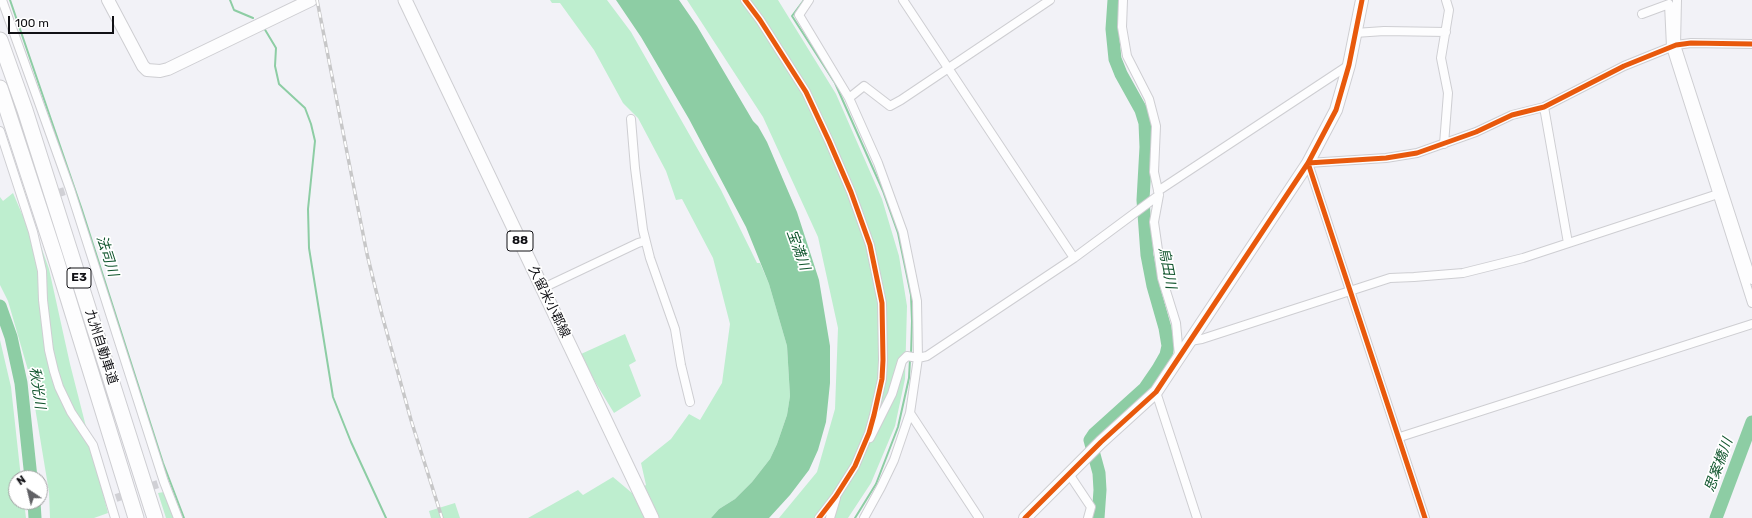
<!DOCTYPE html>
<html>
<head>
<meta charset="utf-8">
<style>
	body { margin:0 }
	#map { position:relative; width:1752px; height:518px; overflow:hidden; background:#f2f2f7; font-family:Rubik,sans-serif }
	canvas { display:block }
	.north { position:absolute; left:8px; top:470px; width:40px; height:40px; box-sizing:border-box; background:#fff; border:1px solid #a0a0a1; border-radius:50%; rotate:325deg; font-size:11px; font-weight:700; line-height:16px; text-align:center; color:#111115 }
	.north::after { content:''; display:block; margin:auto; width:14px; height:18px; background:#606064; clip-path:polygon(50% 0,100% 100%,50% 72%,0 100%) }
	.scale { position:absolute; left:8px; top:16px; width:106px; height:18px; box-sizing:border-box; border:2px solid #111115; border-top:0; padding-left:5px; font-size:12px; line-height:14px; white-space:nowrap; color:#111115; -webkit-text-stroke:3px #fff; paint-order:stroke }
</style>
</head>
<body>
<div id="map">
<canvas width="1752" height="518"></canvas>
<div class="north">N</div>
<div class="scale">100 m</div>
</div>
<script>
const g = document.querySelector('canvas').getContext('2d');
g.lineJoin = 'round';
function paint(path, color) {
  g.fillStyle = color;
  g.fill(path, 'evenodd');
}
function poly(rows) {
  const path = new Path2D();
  for (const r of rows) {
    path.moveTo(r[0], r[1]);
    for (let i = 2; i < r.length; i += 2) path.lineTo(r[i], r[i + 1]);
  }
  return path;
}
function strokePath(path, color, width, dash) {
  g.strokeStyle = color;
  g.lineWidth = width;
  g.lineCap = dash ? 'butt' : 'round';
  g.setLineDash(dash || []);
  g.stroke(path);
}
function label(font, color, halo, rows, align = 'center') {
  g.font = font + ' Rubik,"Noto Sans JP",sans-serif';
  g.lineWidth = 3.5;
  g.setLineDash([]);
  g.textBaseline = 'middle';
  g.strokeStyle = halo;
  g.fillStyle = color;
  for (const [text, x, y, turn = 0] of rows) {
    g.save();
    g.translate(x, y);
    g.rotate((+turn || 0) * Math.PI / 180);
    g.textAlign = isNaN(turn) ? turn : align;
    if (halo) g.strokeText(text, 0, 0);
    g.fillText(text, 0, 0);
    g.restore();
  }
}
const green = poly([
	[550,0,607,0,631,32,721,190,757,263,760,263,769,284,787,346,790,396,787,415,777,444,770,459,752,482,735,499,719,509,711,518,528,518,578,490,583,495,613,477,632,493,646,485,641,463,671,439,689,414,700,420,722,383,730,324,713,258,682,199,676,200,666,171,638,118,623,103,594,50,560,3,552,3],
	[687,0,778,0,836,94,882,199,899,256,907,306,905,379,895,426,871,483,848,518,779,518,817,472,835,409,838,328,818,237,763,117],
	[13,193,22,214,31,218,49,269,70,364,108,513,94,518,50,518,49,492,30,377,8,301,0,285,0,197,3,201],
	[625,334,636,361,629,365,641,396,614,413,594,380,581,354],
	[0,340,11,387,21,478,16,478,16,502,24,502,26,518,0,518],
	[164,492,174,518,166,518,158,493],
	[455,503,460,518,431,518,429,511]
]);
const water = poly([
	[616,0,679,0,697,26,753,121,758,126,767,142,797,212,819,280,830,346,830,383,826,422,818,450,809,470,790,495,769,518,711,518,719,509,735,499,752,482,770,459,777,444,787,415,790,396,787,346,769,284,746,227,689,119,641,37]
]);
const stream = poly([
	[10,0,82,210,163,463,184,518],
	[230,0,234,10,253,18],
	[804,0,792,16,835,83,883,191,898,233,911,295,912,321,911,355],
	[264,28,276,48,275,66,279,84,305,108,311,124,315,141,308,209,309,248,333,397,351,442,386,518],
	[855,518,876,484,898,427,909,378,910,359]
]);
const river = poly([
	[0,306,11,337,21,383,31,478],
	[34,502,35,518],
	[1098,518,1100,490,1099,473,1090,440,1094,434,1145,388,1158,369,1166,355,1168,346,1165,328,1153,286,1147,255,1143,200,1146,147,1145,123,1141,110,1121,74,1115,59,1112,29,1114,0],
	[1716,518,1752,422]
]);
const streetTunnel = poly([
	[34,201,65,191],
	[116,498,158,484]
]);
const street = poly([
	[2,0,70,189,164,482,178,518],
	[745,0,760,20,806,92,829,141,851,192,870,245,882,303,883,360,882,379,874,415,869,433,855,466,836,496,819,518],
	[809,0,799,15,849,98,878,163,903,232,917,301,918,358,910,413,894,460,881,487,864,518],
	[903,0,1074,258],
	[1123,0,1122,27,1127,56,1149,99,1156,126,1154,172,1159,195,1154,222,1162,278,1176,323,1179,356],
	[1677,0,1676,45,1752,280],
	[1642,14,1669,4,1671,47,1752,303],
	[1355,33,1384,31,1446,32],
	[849,98,864,86,890,106,901,100,1050,0],
	[1544,107,1568,243],
	[631,119,635,168,643,230,650,258,675,329,681,365,690,402],
	[0,131,33,232,42,271,43,300,49,350,54,371,59,387,71,412,93,445,115,518],
	[1444,144,1448,93,1441,58,1449,10,1446,0],
	[1158,191,1349,65],
	[543,288,638,243,645,241],
	[1190,341,1202,339,1390,278,1414,277,1463,273,1523,258,1718,194],
	[1156,392,1197,518],
	[910,413,979,518],
	[1400,437,1752,324],
	[870,438,892,394,902,361,907,356,918,358,927,356,1074,258,1159,195],
	[1069,474,1091,507,1088,518],
	[830,518,836,498],
	[1425,518,1308,163,1386,158,1417,153,1476,132,1512,115,1544,107,1624,66,1676,45,1691,43,1752,44]
]);
const secondary = poly([
	[108,0,143,66,147,70,160,71,168,69,311,0],
	[1025,518,1101,442,1156,392,1308,163,1336,110,1349,65,1362,0]
]);
const primary = poly([
	[405,0,652,518]
]);
const highway = poly([
	[0,40,25,110,155,518],
	[0,88,55,256,136,518]
]);
const rail = poly([
	[317,0,367,254,382,315,411,420,442,518]
]);
const cycleway = poly([
	[745,0,760,20,806,92,829,141,851,192,870,245,882,303,883,360,882,379,874,415,869,433,855,466,836,496,819,518],
	[1025,518,1101,442,1156,392,1308,163,1336,110,1349,65,1362,0],
	[1425,518,1308,163,1386,158,1417,153,1476,132,1512,115,1544,107,1624,66,1676,45,1691,43,1752,44]
]);
const shields = [
	[520,241,26],
	[79,278,24]
];
const shieldNames = [
	["88",520,241],
	["E3",79,278]
];
const streetNames = [
	["久留米小郡線",549,302,64],
	["九州自動車道",101,347,72]
];
const waterNames = [
	["宝満川",798,250,70],
	["法司川",107,256,72],
	["烏田川",1167,268,79],
	["秋光川",37,388,82],
	["思案橋川",1719,465,-70]
];
paint(green, '#beeecf');
paint(water, '#8dcda4');
strokePath(stream, '#8dcda4', 2);
strokePath(river, '#8dcda4', 13);
strokePath(streetTunnel, '#d0d0d5', 8, [8, 4]);
strokePath(street, '#ceced2', 10);
strokePath(secondary, '#ceced2', 14);
strokePath(primary, '#ceced2', 15);
strokePath(highway, '#ceced2', 17);
strokePath(street, '#fdfdfe', 8);
strokePath(secondary, '#fdfdfe', 12);
strokePath(primary, '#fdfdfe', 13);
strokePath(highway, '#fdfdfe', 15);
strokePath(rail, '#c7c7c8', 3.5);
strokePath(rail, '#fff', 2, [6]);
strokePath(cycleway, '#e8590c', 5);
for (const [x, y, w] of shields) {
  const box = new Path2D();
  box.roundRect(x - w / 2, y - 10, w, 20, 3);
  g.fillStyle = '#fff';
  g.fill(box);
  strokePath(box, '#111115', 1);
}
label('bold 12px', '#111115', null, shieldNames);
label('13px', '#111115', '#fff', streetNames);
label('italic 14px', '#10552d', '#fff', waterNames);
</script>
</body>
</html>
